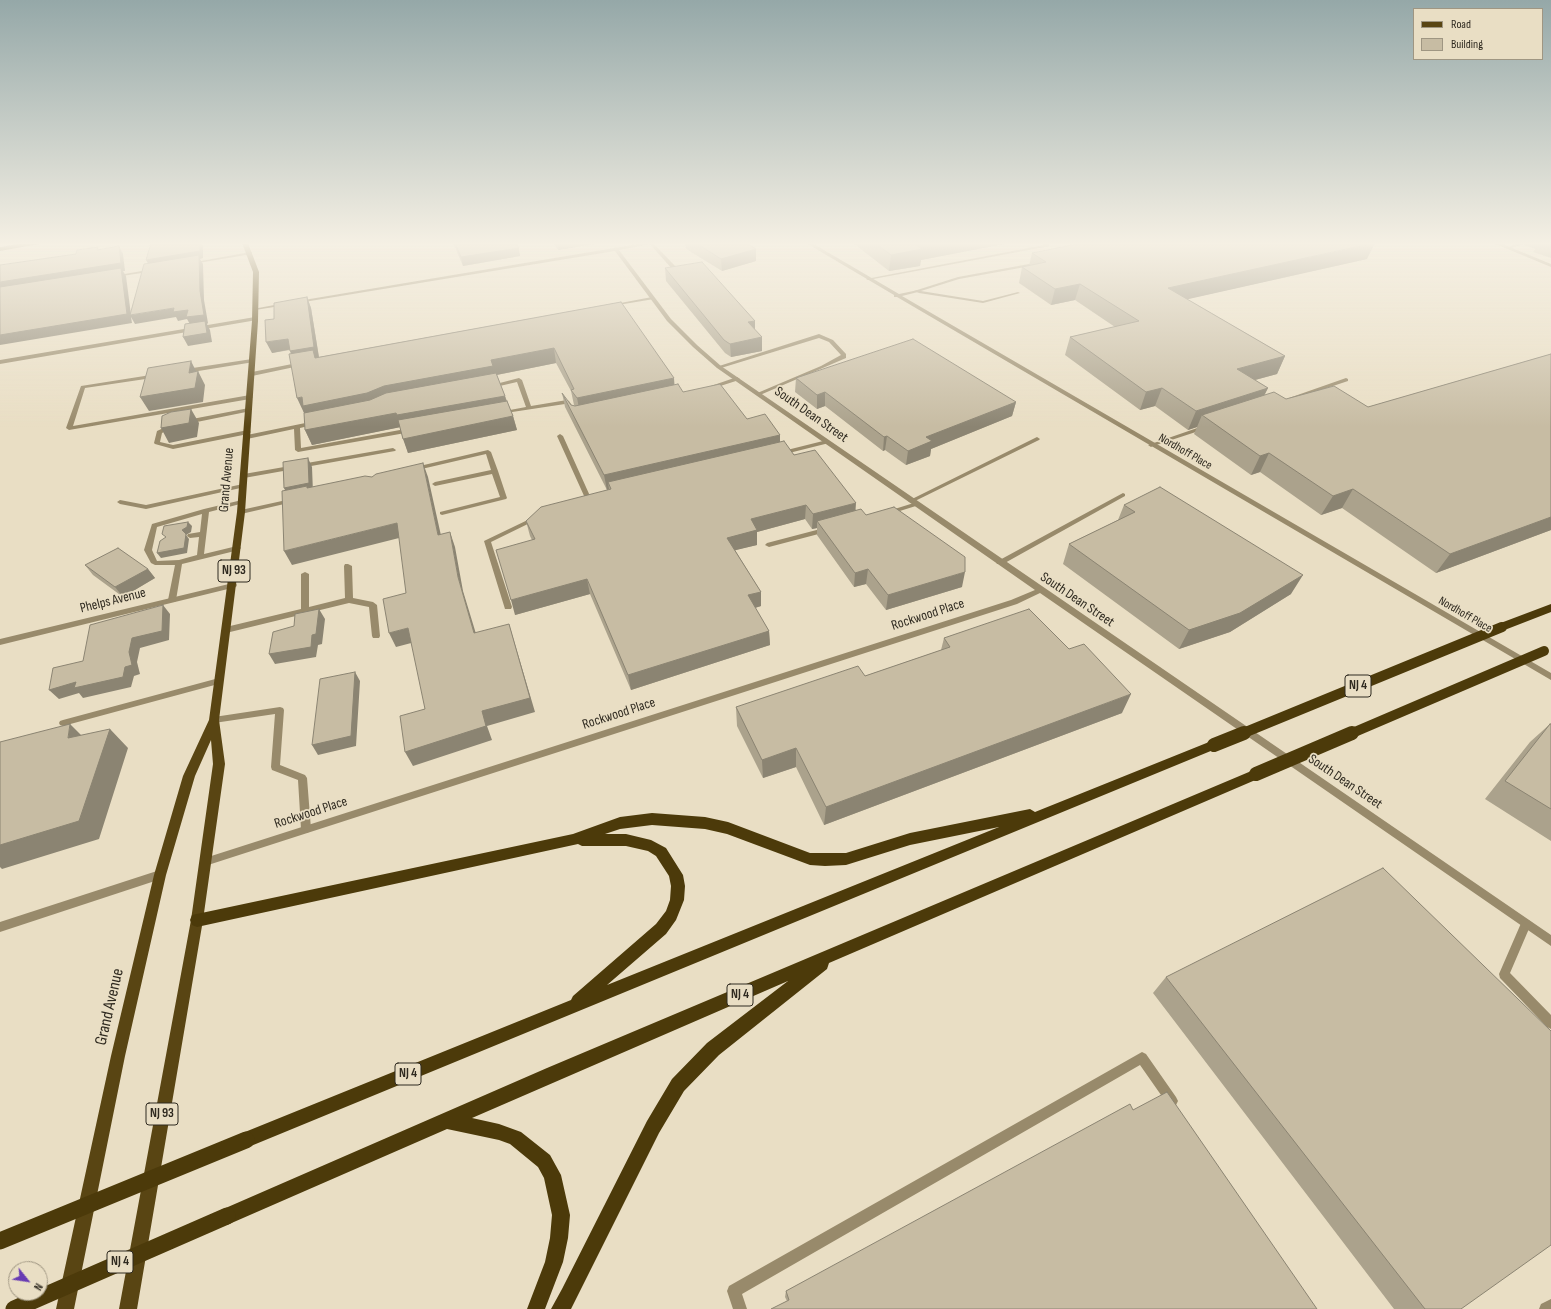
<!DOCTYPE html>
<html>
<head>
<meta charset="utf-8">
<style>
	body { margin:0 }
	#map { position:relative; width:1551px; height:1309px; overflow:hidden; background:#e9dec4; font-family:"Sofia Sans Condensed",sans-serif }
	canvas { display:block }
	.legend { position:absolute; left:1413px; top:8px; width:130px; height:52px; box-sizing:border-box; background:#e9dec4; border:1px solid #9f9682; margin:0; padding:5px 7px; list-style:none; font-size:12px; color:#2f2a20 }
	.legend li { display:flex; align-items:center; gap:8px; height:20px }
	.legend b { width:20px; border:1px solid #9f9682 }
	.north { position:absolute; left:8px; top:1261px; width:40px; height:40px; box-sizing:border-box; background:#e9dec4; border:1px solid #9f9682; border-radius:50%; rotate:120deg; font-size:11px; font-weight:700; line-height:16px; text-align:center; color:#2f2a20 }
	.north::after { content:''; display:block; margin:auto; width:14px; height:18px; background:#683bb3; clip-path:polygon(50% 0,100% 100%,50% 72%,0 100%) }
</style>
</head>
<body>
<div id="map">
<canvas width="1551" height="1309"></canvas>
<ul class="legend">
<li><b style="height:5px;background:#594513"></b>Road</li>
<li><b style="height:11px;background:#c7bca3"></b>Building</li>
</ul>
<div class="north">N</div>
</div>
<script>
const g = document.querySelector('canvas').getContext('2d');
g.lineJoin = 'round';
function poly(rows) {
  const path = new Path2D();
  for (const r of rows) {
    path.moveTo(r[0], r[1]);
    for (let i = 2; i < r.length; i += 2) path.lineTo(r[i], r[i + 1]);
  }
  return path;
}
function paint(path, color) {
  g.fillStyle = color;
  g.fill(path, 'evenodd');
}
function strokePath(path, color, width, dash) {
  g.strokeStyle = color;
  g.lineWidth = width;
  g.lineCap = dash ? 'butt' : 'round';
  g.setLineDash(dash || []);
  g.stroke(path);
}
function label(font, color, halo, rows, align = 'center') {
  g.font = font + ' "Sofia Sans Condensed",sans-serif';
  g.lineWidth = 3.5;
  g.setLineDash([]);
  g.textBaseline = 'middle';
  g.strokeStyle = halo;
  g.fillStyle = color;
  for (const [text, x, y, turn = 0] of rows) {
    g.save();
    g.translate(x, y);
    g.rotate((+turn || 0) * Math.PI / 180);
    g.textAlign = isNaN(turn) ? turn : align;
    if (halo) g.strokeText(text, 0, 0);
    g.fillText(text, 0, 0);
    g.restore();
  }
}
const service = poly([
	[649,243,653,243,677,268,677,270,673,270,649,243],
	[1042,243,1047,243,1050,246,868,280,866,279,1044,245,1042,243],
	[1518,243,1526,243,1508,249,1506,248,1518,243],
	[1040,262,1042,263,1042,264,959,279,921,291,983,301,1018,292,1020,293,983,303,919,293,914,291,958,277,1040,262],
	[652,297,654,297,654,299,612,306,610,305,652,297],
	[819,334,833,340,846,354,846,358,760,395,755,394,821,366,841,355,829,342,819,338,721,368,716,367,819,334],
	[252,359,254,360,254,362,186,373,183,371,186,369,252,359],
	[302,362,304,363,304,365,252,376,249,374,252,372,302,362],
	[157,374,160,376,159,377,85,388,73,426,250,395,253,397,250,399,69,430,66,428,81,386,157,374],
	[737,377,740,379,739,380,711,389,708,387,737,377],
	[519,378,522,380,531,406,567,400,569,401,573,407,568,408,565,404,499,414,499,412,526,407,517,382,491,388,488,386,519,378],
	[1346,378,1348,379,1348,381,1294,399,1289,398,1346,378],
	[249,408,251,409,251,411,187,424,184,422,187,420,249,408],
	[315,421,318,423,317,424,300,428,301,448,411,428,414,430,411,432,298,452,295,450,294,429,247,439,244,437,247,435,315,421],
	[170,425,173,427,162,433,160,442,173,445,248,430,251,432,248,434,173,449,155,444,154,443,157,431,170,425],
	[1206,425,1209,427,1208,428,1153,446,1151,447,1148,445,1206,425],
	[560,434,563,436,590,496,597,494,600,496,599,497,588,500,585,498,557,436,560,434],
	[1037,437,1040,439,1039,440,913,502,911,503,908,501,1037,437],
	[827,440,829,441,829,443,781,455,778,453,779,452,827,440],
	[393,448,396,450,395,451,244,478,241,476,244,474,393,448],
	[488,450,491,452,498,471,507,498,506,499,442,515,440,514,440,512,500,497,492,474,435,486,432,484,435,482,491,470,486,454,413,471,411,470,411,468,488,450],
	[243,484,246,486,245,487,146,509,120,504,117,502,120,500,146,505,243,484],
	[1123,493,1125,494,1125,496,1003,564,997,564,996,562,1123,493],
	[291,499,294,501,293,502,241,514,238,512,241,510,291,499],
	[242,500,245,502,244,503,209,512,204,554,237,546,239,546,241,548,239,550,182,564,176,600,175,602,169,602,168,600,175,565,155,565,151,563,144,550,152,524,204,509,242,500],
	[202,514,200,532,188,534,187,536,190,538,199,537,197,555,179,560,157,561,152,550,157,527,202,514],
	[917,502,919,503,919,505,887,515,884,513,885,512,917,502],
	[536,516,538,517,538,519,491,542,512,607,511,609,505,609,484,541,536,516],
	[828,527,830,527,831,529,830,531,769,547,765,545,767,543,828,527],
	[345,564,348,564,352,566,353,598,373,602,377,605,380,636,379,638,373,638,372,636,369,607,349,603,226,633,222,630,226,627,301,609,301,574,305,572,309,574,309,607,345,598,344,566,345,564],
	[219,678,222,679,223,681,222,683,63,726,60,725,59,723,60,721,63,720,219,678],
	[280,707,283,708,284,710,280,765,305,775,307,778,311,829,309,832,306,833,303,832,301,829,298,780,272,770,271,767,275,714,214,723,211,722,210,720,211,718,214,717,280,707],
	[1526,919,1530,921,1531,924,1510,973,1551,1015,1551,1029,1547,1027,1500,978,1499,974,1522,921,1526,919],
	[1142,1052,1146,1054,1176,1097,1178,1101,1176,1105,1172,1107,1168,1105,1140,1065,742,1294,747,1309,733,1309,727,1291,729,1286,1142,1052],
	[1551,1299,1551,1309,1539,1309,1541,1304,1551,1299]
]);
const minor = poly([
	[644,243,657,243,619,250,671,319,697,345,721,366,1551,935,1551,946,1040,593,1017,604,205,866,202,865,200,862,202,859,205,858,1011,600,1035,590,717,368,693,347,667,321,615,251,298,303,296,302,298,301,644,243],
	[806,243,812,243,899,294,918,290,918,292,902,296,1551,673,1551,680,897,297,894,297,894,295,806,243],
	[1493,243,1500,243,1551,264,1551,267,1493,243],
	[250,252,252,252,252,254,192,264,190,263,250,252],
	[153,269,155,269,155,271,115,277,113,276,153,269],
	[285,303,287,304,287,305,255,310,253,309,285,303],
	[255,317,258,319,257,320,0,364,0,360,255,317],
	[233,583,236,583,237,585,236,587,0,645,0,639,233,583]
]);
const tertiary = poly([
	[160,870,164,872,165,875,164,878,0,932,0,922,160,870]
]);
const primary = poly([
	[242,243,248,243,259,272,258,321,245,512,219,720,225,764,203,920,137,1309,119,1309,191,920,213,764,211,740,195,776,166,875,125,1056,74,1309,56,1309,111,1056,154,875,183,776,209,720,237,512,252,321,253,272,242,243]
]);
const trunk = poly([
	[1551,604,1551,612,1502,631,1497,627,1498,624,1551,604],
	[1214,740,1218,742,1220,745,1218,748,246,1148,240,1146,238,1140,240,1134,571,1000,573,996,656,924,666,911,670,900,671,886,669,876,656,856,648,851,626,846,582,846,578,844,197,927,192,925,190,920,192,915,573,834,620,817,652,813,705,817,728,822,810,853,846,853,910,833,1030,809,1035,812,1214,740],
	[652,825,705,829,727,834,810,865,825,866,846,865,910,845,999,827,607,985,666,934,676,920,684,900,685,886,683,875,666,848,651,840,626,834,605,834,620,829,652,825],
	[1256,769,1260,770,1262,774,1260,778,829,963,827,969,719,1055,684,1091,659,1133,571,1309,551,1309,562,1289,647,1121,672,1079,707,1043,788,981,472,1118,499,1124,521,1132,550,1155,561,1175,570,1215,568,1238,563,1262,545,1309,527,1309,545,1262,550,1238,552,1215,544,1178,538,1167,510,1144,499,1140,447,1129,227,1225,221,1222,218,1216,221,1210,547,1068,1256,769]
]);
const motorway = poly([
	[25,243,45,243,0,251,0,247,25,243]
]);
const trunkBridgeFar2 = poly([
	[1241,734,1502,627],
	[1350,734,1544,651]
]);
const trunkBridgeFar1 = poly([
	[1214,745,1244,733],
	[1256,774,1352,733]
]);
const trunkBridge = poly([
	[0,1241,246,1140],
	[14,1309,227,1216]
]);
const wall = poly([
	[453,243,516,243,520,256,463,266],
	[554,243,600,243,558,250],
	[685,243,746,243,756,249,756,261,722,271,686,249],
	[853,243,1009,243,921,260,920,266,889,271],
	[1525,243,1551,243,1551,258,1533,252,1535,249,1524,245],
	[1032,253,1367,259,1187,299,1285,356,1277,374,1255,380,1268,388,1264,395,1286,399,1368,407,1551,354,1551,530,1436,573,1342,508,1321,515,1260,472,1251,475,1194,434,1197,427,1188,430,1155,406,1140,410,1065,355,1070,337,1115,327,1075,300,1051,305,1019,283,1022,267,1029,266],
	[665,268,755,321,755,330,762,337,762,351,731,357,725,353,666,281],
	[307,297,311,308,319,357,621,302,674,385,683,392,747,419,780,435,780,442,856,510,866,515,962,587,886,610,866,584,854,587,817,535,817,528,812,529,805,519,757,532,757,545,735,550,761,592,761,606,755,608,769,631,770,645,631,690,590,594,515,615,532,540,530,536,526,521,609,490,609,489,607,490,565,407,562,393,571,405,575,406,574,405,571,391,556,363,497,375,505,396,513,416,517,430,408,453,400,427,312,445,305,430,306,413,304,413,291,354,290,350,272,353,274,319],
	[796,378,1016,402,1012,416,931,449,930,456,906,465,885,450,883,451,825,406,817,409,795,392],
	[1124,505,1291,594,1230,632,1179,649,1063,564,1069,544,1118,520],
	[85,565,148,569,155,578,123,597,93,575],
	[944,638,1122,713,824,825,796,767,763,778,737,726,736,707,865,676,941,650],
	[1550,724,1551,724,1551,841,1485,799,1530,742],
	[1166,977,1461,1309,1394,1309,1153,993],
	[1133,1110,787,1301,785,1297,786,1291]
]);
const shadedWall = poly([
	[200,243,202,243,203,246,203,258,200,259,203,264,204,300,208,323,207,324,210,330,212,342,188,346,183,337,191,326,187,319,178,321,176,317,135,324,131,317,132,323,0,345,0,282,119,246,123,254,125,271,123,271,126,276,131,315,174,308,188,310,204,315,150,267,146,260],
	[557,243,600,243,558,250],
	[925,243,1009,243,921,260,920,266,889,271,891,255,916,245],
	[1375,243,1367,259,1162,305,1168,288],
	[519,248,520,256,463,266,461,257],
	[756,249,756,261,722,271,721,259],
	[1080,284,1075,300,1051,305,1055,289],
	[307,297,311,308,319,358,295,362,290,351],
	[755,321,755,334,748,322],
	[762,337,762,351,731,357,730,344],
	[288,339,292,349,272,353,266,342],
	[554,348,556,363,496,375,310,421,306,413,304,413,297,398,384,386,491,360],
	[1285,356,1277,374,1229,387,1237,369],
	[191,361,197,373,198,371,205,385,203,402,149,411,140,397,189,373],
	[674,378,675,392,580,413,577,398],
	[1162,388,1155,406,1140,410,1146,392],
	[1268,388,1259,406,1202,415,1197,427,1188,430,1196,411],
	[825,392,825,406,817,409,817,395],
	[505,396,509,410,401,427,312,445,305,430,396,413],
	[1016,402,1012,416,931,449,930,456,906,465,908,451,926,437],
	[191,409,199,423,197,437,169,443,161,428],
	[513,416,517,430,408,453,403,439],
	[780,435,780,449,608,482,609,489,607,490,604,475],
	[887,436,885,450,883,451,884,437],
	[1269,453,1260,472,1251,475,1260,456],
	[308,458,312,467,313,493,289,498,284,488],
	[423,463,428,477,444,549,438,535],
	[1353,489,1342,508,1321,515,1333,496],
	[856,503,855,517,817,521,817,528,812,529,813,514],
	[806,505,805,519,757,532,757,545,728,552,727,538,751,519],
	[1551,517,1551,530,1436,573,1450,554],
	[188,522,192,526,191,532,186,535,189,539,187,553,161,558,157,553,182,530],
	[397,523,403,537,292,565,284,551],
	[450,532,455,547,463,591,480,647,474,633,458,577],
	[148,569,155,578,123,597,115,587],
	[868,569,866,584,854,587,855,573],
	[965,572,962,587,886,610,888,595],
	[1303,575,1291,594,1230,632,1179,649,1189,630],
	[587,579,590,594,515,615,511,600],
	[761,592,761,606,748,610,748,595],
	[163,605,170,614,169,640,140,648,137,662,140,674,134,676,131,687,83,698,79,693,59,699,49,690,132,638],
	[319,609,325,619,322,644,318,645,316,657,275,664,269,654],
	[509,624,535,712,487,726,492,740,413,766,405,752,482,711],
	[408,628,415,642,396,647,389,633],
	[769,631,770,645,631,690,628,675],
	[355,672,360,681,356,746,318,755,312,745],
	[1131,694,1122,713,824,825,826,807],
	[70,724,89,743,68,738],
	[110,729,128,748,99,839,2,869,0,867,0,845],
	[796,748,796,767,763,778,762,760]
]);
const building = poly([
	[151,243,200,243,200,251,146,260,151,243],
	[455,243,516,243,519,248,461,257,455,243],
	[696,243,746,243,756,249,721,259,696,243],
	[875,243,925,243,916,245,922,249,891,255,875,243],
	[1082,243,1374,243,1168,288,1285,356,1237,369,1268,388,1196,411,1162,388,1146,392,1070,337,1139,321,1080,284,1055,289,1022,267,1046,262,1032,253,1082,243],
	[119,246,121,263,0,282,0,265,76,254,77,250,98,247,97,250,119,246],
	[199,255,200,291,204,315,186,317,188,310,173,312,174,308,130,315,144,264,199,255],
	[702,262,755,321,748,322,762,337,730,344,724,340,665,268,702,262],
	[121,268,127,314,0,335,0,287,121,268],
	[307,297,314,347,290,351,288,339,266,342,265,320,274,319,274,303,307,297],
	[621,302,674,378,577,398,571,390,574,389,554,348,491,360,493,366,384,386,367,393,303,406,302,397,297,398,289,354,313,350,315,358,621,302],
	[205,321,207,333,183,337,185,324,205,321],
	[913,339,1016,402,926,437,932,441,908,451,887,436,884,437,825,392,817,395,796,378,913,339],
	[1551,354,1551,517,1450,554,1353,489,1333,496,1269,453,1260,456,1202,415,1274,392,1286,399,1334,386,1368,407,1551,354],
	[191,361,189,373,198,371,195,388,140,397,148,368,191,361],
	[496,373,505,396,397,415,396,413,305,430,304,413,370,400,386,393,496,373],
	[678,384,683,392,720,384,747,419,765,414,780,435,604,475,562,393,571,405,575,406,678,384],
	[507,401,513,416,403,439,398,420,507,401],
	[191,409,189,423,161,428,162,416,171,412,191,409],
	[784,441,794,455,815,450,856,503,813,514,806,505,751,519,757,530,727,538,761,592,748,595,769,631,628,675,587,579,511,600,496,550,535,539,526,521,541,507,611,489,608,482,784,441],
	[308,458,309,483,284,488,283,462,308,458],
	[423,463,438,535,450,532,458,577,474,633,509,624,530,698,482,711,486,726,405,752,400,716,425,709,408,628,389,633,383,599,406,593,397,523,284,551,282,491,307,486,307,488,365,476,372,477,376,474,423,463],
	[1160,487,1303,575,1240,613,1189,630,1069,544,1135,512,1124,505,1160,487],
	[894,507,965,557,965,572,888,595,868,569,855,573,817,521,861,509,866,515,894,507],
	[188,522,187,527,182,530,186,534,184,548,157,553,160,541,166,537,162,534,164,526,188,522],
	[118,548,148,569,115,587,85,565,118,548],
	[163,605,162,631,132,638,129,652,132,665,125,667,123,677,74,688,76,682,49,690,53,668,83,661,90,625,163,605],
	[319,609,316,634,312,635,311,647,269,654,273,632,294,626,295,614,319,609],
	[1029,609,1069,649,1084,644,1131,694,826,807,796,748,762,760,736,707,858,666,865,676,950,647,944,638,1029,609],
	[355,672,351,736,312,745,320,679,355,672],
	[70,724,68,738,110,729,79,821,0,845,0,742,70,724],
	[1550,724,1551,724,1551,809,1505,781,1550,724],
	[1383,868,1551,1031,1551,1245,1461,1309,1425,1309,1166,977,1383,868],
	[1167,1092,1317,1309,771,1309,789,1300,786,1291,1130,1104,1133,1110,1167,1092]
]);
const farStreetnames = [
	["Nordhoff Place",1185,452,30],
	["Nordhoff Place",1465,615,30]
];
const shields = [
	[234,571,32],
	[1358,686,26],
	[740,995,26],
	[408,1074,26],
	[162,1114,32],
	[120,1262,26]
];
const shieldNames = [
	["NJ 93",234,571],
	["NJ 4",1358,686],
	["NJ 4",740,995],
	["NJ 4",408,1074],
	["NJ 93",162,1114],
	["NJ 4",120,1262]
];
const streetNames = [
	["South Dean Street",811,415,35],
	["Grand Avenue",227,480,-85],
	["South Dean Street",1077,600,34],
	["Phelps Avenue",113,601,-14],
	["Rockwood Place",928,615,-18],
	["Rockwood Place",619,714,-18],
	["South Dean Street",1345,782,34],
	["Rockwood Place",311,813,-18]
];
const nearStreetnames = [
	["Grand Avenue",110,1007,-77]
];
paint(service, '#988a6b');
paint(minor, '#988a6b');
paint(tertiary, '#988a6b');
paint(primary, '#594513');
paint(trunk, '#4c3a0a');
paint(motorway, '#3f2f02');
strokePath(trunkBridgeFar2, '#4c3a0a', 10);
strokePath(trunkBridgeFar1, '#4c3a0a', 14);
strokePath(trunkBridge, '#4c3a0a', 17);
paint(wall, '#aba28c');
paint(shadedWall, '#8b8472');
paint(building, '#c7bca3');
strokePath(building, '#8b8472', 1);
const sky = g.createLinearGradient(0, 0, 0, 427);
sky.addColorStop(0, '#95a8a8');
sky.addColorStop(0.57, '#f5f0e4');
sky.addColorStop(1, '#f5f0e400');
g.fillStyle = sky;
g.fillRect(0, 0, 1551, 427);
label('12px', '#2f2a20', '#e9dec4', farStreetnames);
for (const [x, y, w] of shields) {
  const box = new Path2D();
  box.roundRect(x - w / 2, y - 11, w, 22, 3);
  g.fillStyle = '#e9dec4';
  g.fill(box);
  strokePath(box, '#2f2a20', 1);
}
label('bold 13px', '#2f2a20', null, shieldNames);
label('14px', '#2f2a20', '#e9dec4', streetNames);
label('17px', '#2f2a20', '#e9dec4', nearStreetnames);
</script>
</body>
</html>
